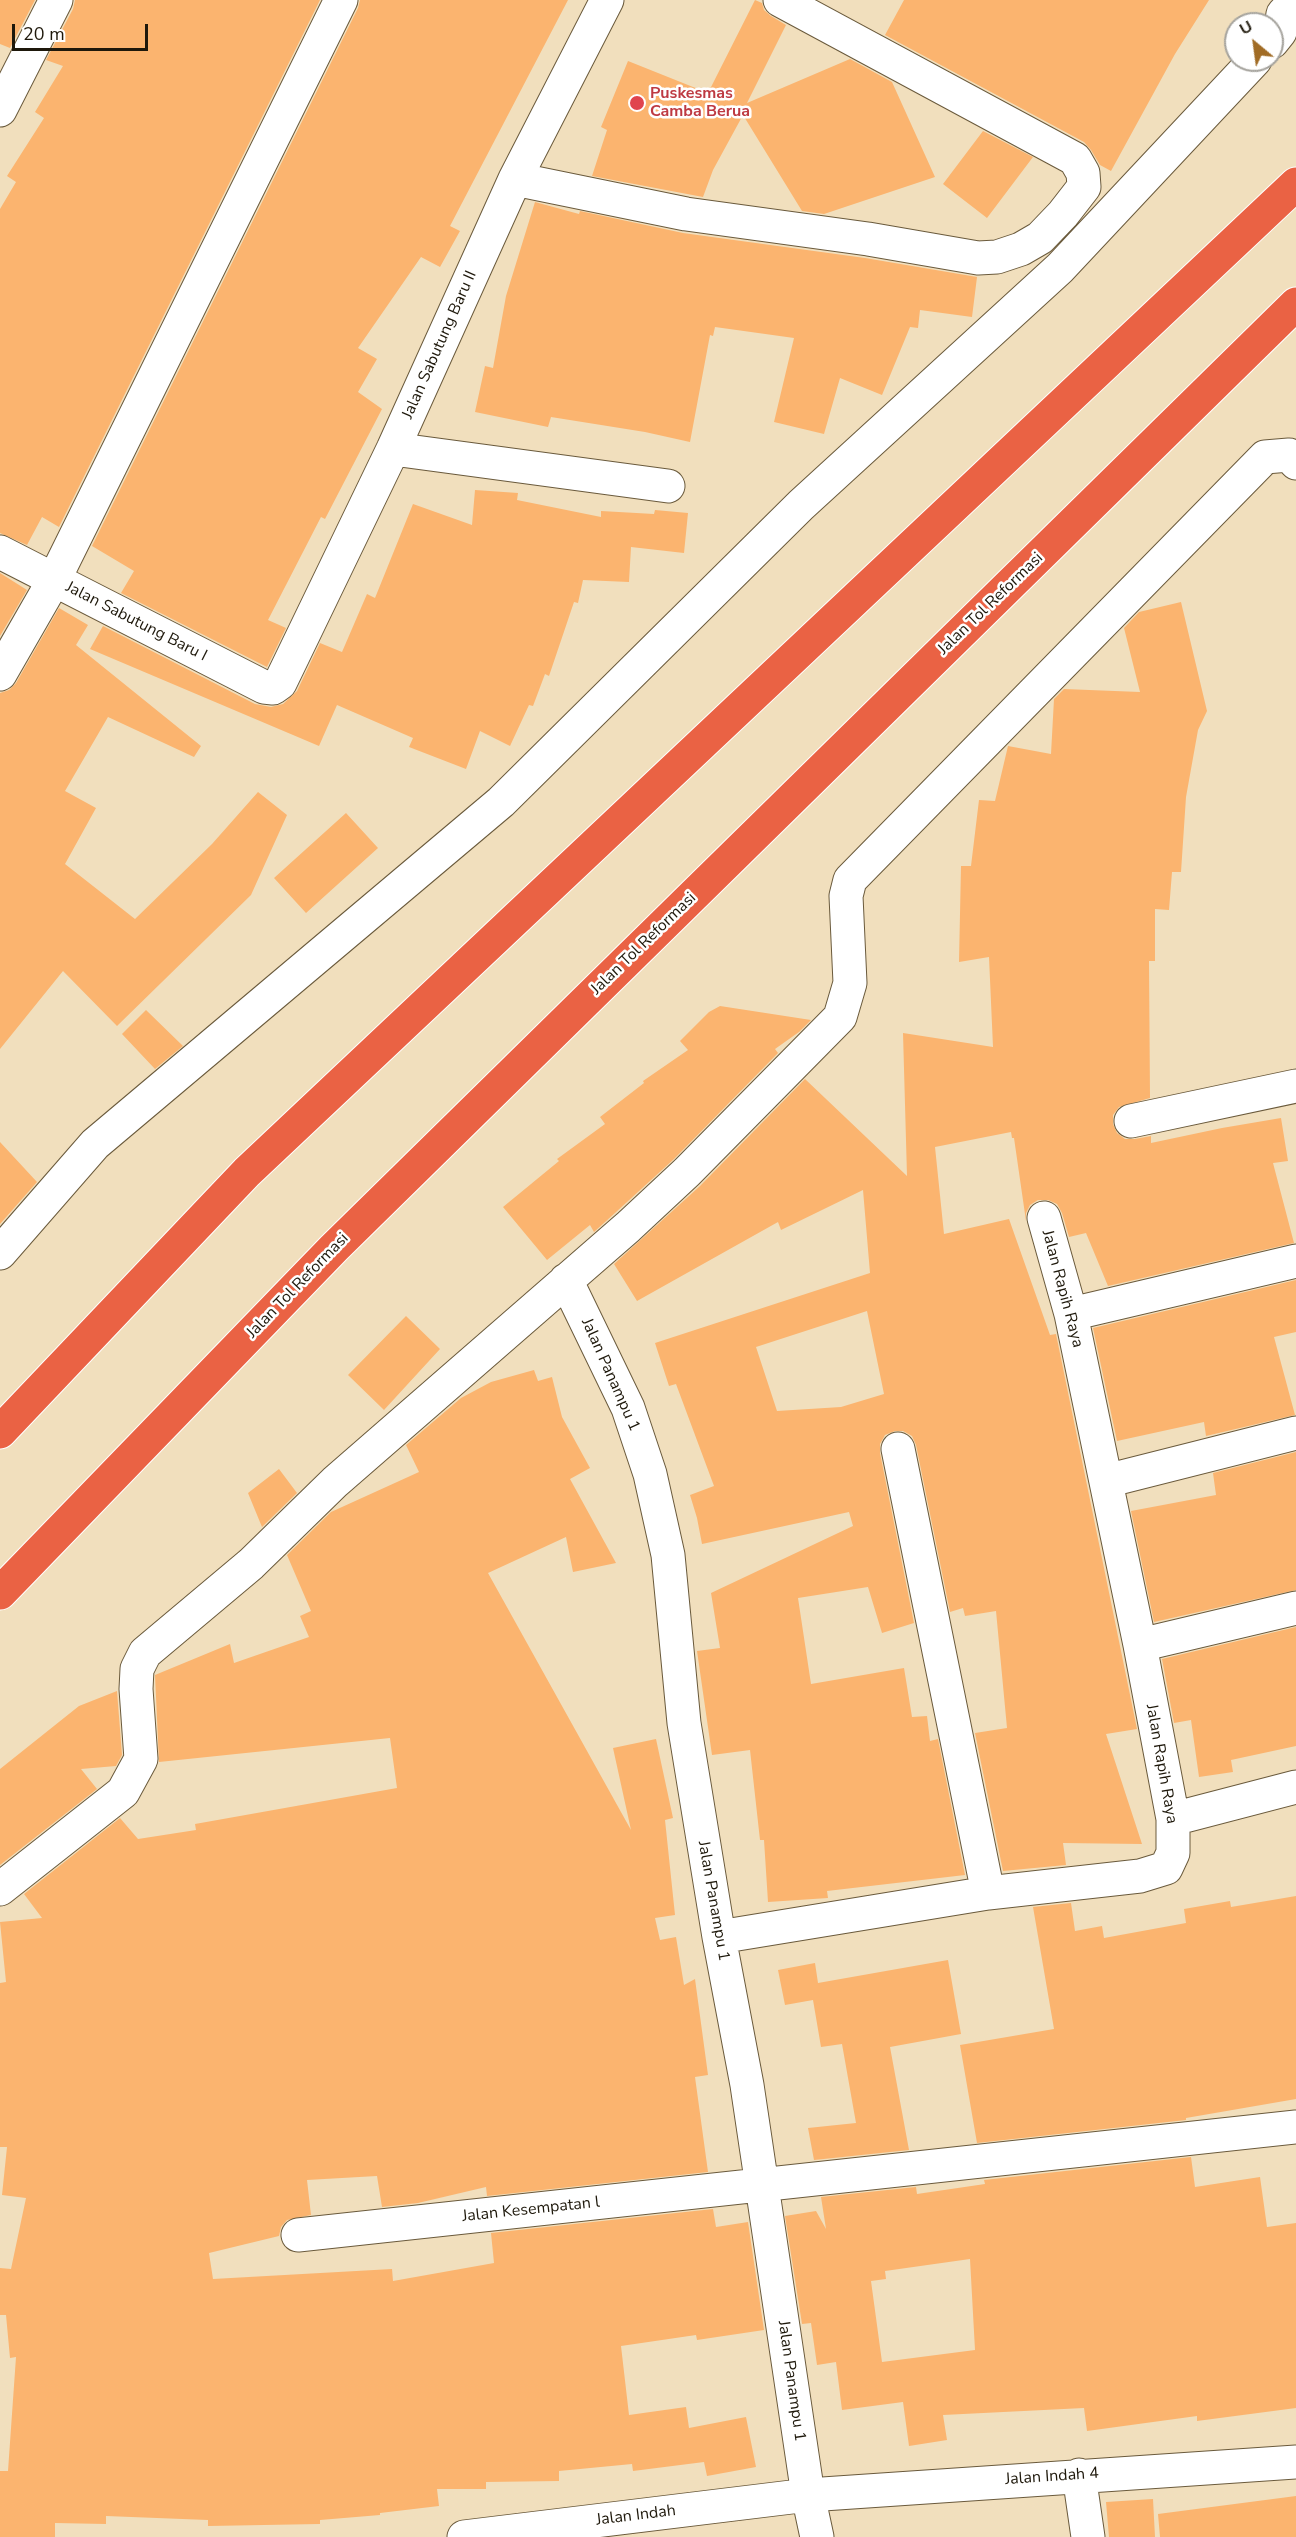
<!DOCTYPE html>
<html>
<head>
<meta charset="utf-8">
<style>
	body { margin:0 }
	#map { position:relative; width:1296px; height:2537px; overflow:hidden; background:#f1dfbd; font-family:"Nunito Sans",sans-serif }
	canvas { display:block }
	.north { position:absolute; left:1224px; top:12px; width:60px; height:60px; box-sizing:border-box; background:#fff; border:2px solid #a5a39d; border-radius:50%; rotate:331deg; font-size:16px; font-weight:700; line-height:24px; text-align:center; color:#1e180b }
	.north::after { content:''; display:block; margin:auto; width:21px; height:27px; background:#a16c25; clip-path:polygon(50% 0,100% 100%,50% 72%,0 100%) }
	.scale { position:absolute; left:12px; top:24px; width:136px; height:27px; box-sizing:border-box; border:3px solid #1e180b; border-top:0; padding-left:8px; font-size:18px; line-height:21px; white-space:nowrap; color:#1e180b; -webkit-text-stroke:4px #fff; paint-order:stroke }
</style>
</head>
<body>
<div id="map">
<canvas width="1296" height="2537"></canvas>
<div class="north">U</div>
<div class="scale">20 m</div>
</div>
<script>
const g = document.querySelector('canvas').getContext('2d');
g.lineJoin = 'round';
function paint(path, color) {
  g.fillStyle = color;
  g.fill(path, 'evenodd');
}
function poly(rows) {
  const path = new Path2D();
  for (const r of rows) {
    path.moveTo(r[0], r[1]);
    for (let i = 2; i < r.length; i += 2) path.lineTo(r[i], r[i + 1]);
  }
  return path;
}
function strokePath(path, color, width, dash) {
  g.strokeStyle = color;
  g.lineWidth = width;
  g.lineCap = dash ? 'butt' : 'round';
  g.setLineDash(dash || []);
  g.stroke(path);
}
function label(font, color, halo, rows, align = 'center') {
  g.font = font + ' "Nunito Sans",sans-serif';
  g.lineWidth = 5;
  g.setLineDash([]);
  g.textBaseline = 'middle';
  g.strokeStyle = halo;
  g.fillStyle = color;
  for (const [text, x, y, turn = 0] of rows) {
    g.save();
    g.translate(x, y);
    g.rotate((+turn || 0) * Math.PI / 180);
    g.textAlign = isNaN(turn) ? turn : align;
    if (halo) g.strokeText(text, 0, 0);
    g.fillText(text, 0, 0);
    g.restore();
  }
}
const building = poly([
	[0,0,35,0,10,48,0,44],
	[75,0,320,0,59,527,42,517,27,545,0,533,0,209,16,182,7,176,44,118,35,112,63,66,46,60,73,9],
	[360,0,568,0,450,226,460,231,440,267,421,257,358,348,377,359,358,392,382,409,325,519,321,517,268,620,286,628,267,667,121,593,134,571,92,546,358,8],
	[755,0,762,3,764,10,771,16,786,25,747,103,850,59,892,82,935,177,824,214,802,211,743,115,713,170,703,197,592,176,607,130,601,127,628,61,708,93],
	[904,0,1209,0,1175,54,1111,171,1100,165,1091,150,1084,142,885,35],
	[983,131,1033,157,987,218,943,184],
	[535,202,579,214,580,211,683,233,865,258,977,277,972,317,920,310,918,328,910,327,882,395,840,378,824,434,774,422,794,338,715,327,713,336,710,335,690,442,645,432,551,417,548,427,475,412,485,366,493,368,506,296],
	[475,490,518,493,517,500,601,517,601,511,654,514,655,510,688,513,684,553,631,547,629,582,583,580,578,603,574,602,549,676,545,674,533,706,529,705,510,746,480,731,466,769,409,747,413,738,337,705,319,746,90,649,103,626,255,704,271,707,283,704,297,691,320,643,342,652,367,594,375,598,413,504,472,525],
	[0,573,27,590,0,636],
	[1181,602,1207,711,1198,730,1186,797,1181,872,1172,872,1169,910,1155,909,1155,961,1149,961,1150,1098,1119,1107,1113,1115,1113,1124,1117,1133,1125,1139,1135,1139,1151,1136,1151,1143,1222,1128,1281,1118,1288,1161,1273,1163,1294,1243,1108,1286,1086,1233,1069,1237,1062,1213,1057,1204,1048,1200,1038,1200,1030,1205,1026,1213,1026,1221,1014,1138,1012,1138,1011,1132,935,1147,944,1234,1009,1219,1050,1335,1056,1334,1137,1729,1106,1734,1142,1844,1063,1843,1066,1865,1003,1871,975,1733,1007,1728,996,1611,965,1616,963,1608,950,1612,916,1445,912,1436,903,1431,895,1431,885,1435,880,1444,880,1453,914,1623,882,1633,868,1587,798,1598,811,1684,904,1668,912,1717,927,1716,930,1741,938,1739,965,1875,827,1891,828,1898,768,1902,764,1840,760,1840,750,1750,712,1755,697,1651,720,1648,711,1593,853,1526,849,1512,702,1544,697,1518,690,1495,714,1486,676,1384,669,1386,655,1343,870,1273,863,1190,781,1230,778,1222,637,1301,614,1264,700,1186,805,1079,907,1176,903,1033,993,1047,989,957,959,962,961,866,971,866,979,800,995,801,1008,746,1051,754,1054,699,1064,689,1140,692,1124,628,1139,612],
	[867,1311,884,1394,841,1407,777,1411,756,1347],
	[59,608,88,625,76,645,201,746,194,757,108,717,65,791,96,808,65,864,135,919,212,844,258,792,287,815,251,895,117,1026,63,971,0,1049,0,693,9,690,16,683],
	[346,813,378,848,306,913,274,878],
	[720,1006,811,1020,799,1032,775,1049,778,1053,674,1159,615,1213,594,1232,590,1225,547,1260,503,1207,559,1161,557,1159,605,1124,600,1117,644,1083,643,1081,688,1050,680,1041,709,1012],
	[146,1010,183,1046,155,1069,122,1034],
	[0,1142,37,1182,0,1224],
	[1296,1280,1296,1332,1274,1337,1295,1415,1206,1436,1204,1422,1117,1441,1093,1328],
	[406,1316,440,1349,384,1410,348,1375],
	[534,1370,538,1381,552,1377,562,1417,590,1468,570,1479,616,1563,573,1572,566,1537,488,1573,631,1830,613,1748,656,1739,673,1818,665,1820,675,1915,655,1918,660,1940,676,1937,684,1985,695,1979,708,2075,695,2077,708,2172,487,2196,486,2187,418,2203,382,2207,377,2176,307,2180,311,2215,287,2220,281,2227,279,2236,209,2253,213,2279,392,2269,393,2281,494,2263,491,2233,713,2209,716,2227,748,2222,764,2330,697,2340,696,2335,621,2346,629,2415,686,2407,689,2428,746,2417,756,2467,707,2476,704,2462,633,2471,632,2464,559,2471,559,2481,486,2482,486,2489,437,2489,439,2506,380,2513,380,2515,320,2520,320,2524,208,2526,208,2520,106,2516,106,2524,55,2523,55,2537,0,2537,0,2471,8,2471,16,2357,10,2358,6,2315,0,2315,0,2268,11,2269,26,2198,2,2195,7,2147,0,2147,0,1983,6,1982,0,1922,42,1918,24,1894,120,1818,138,1839,196,1830,195,1824,397,1788,390,1738,159,1762,155,1675,230,1644,234,1663,309,1637,300,1616,311,1611,287,1555,331,1512,419,1472,406,1445,461,1398,491,1382],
	[1296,1452,1296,1590,1154,1622,1131,1511,1216,1495,1213,1473],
	[279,1469,297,1493,262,1527,248,1493],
	[1296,1627,1296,1746,1231,1760,1233,1772,1199,1777,1191,1720,1174,1723,1162,1659],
	[117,1691,122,1755,116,1766,81,1769,97,1789,0,1865,0,1769,79,1706],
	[1296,1896,1296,2099,1186,2118,1186,2120,977,2143,960,2045,1054,2029,1033,1907,1071,1903,1075,1931,1102,1926,1104,1938,1186,1923,1184,1909,1230,1901,1231,1907],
	[948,1960,961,2034,890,2047,909,2150,814,2160,808,2128,856,2123,842,2044,821,2047,813,2000,785,2005,778,1970,815,1963,818,1983],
	[1191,2157,1195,2187,1260,2177,1267,2227,1296,2223,1296,2408,1197,2421,1197,2416,1087,2431,1084,2408,943,2415,947,2440,909,2446,903,2402,842,2410,836,2362,817,2365,811,2323,802,2324,785,2216,816,2211,826,2229,821,2197,916,2187,917,2194,985,2184,984,2180],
	[970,2259,975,2350,882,2362,871,2281,886,2279,885,2271],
	[1296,2496,1296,2537,1160,2537,1158,2514],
	[1153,2499,1155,2537,1109,2537,1106,2502]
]);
const minor = poly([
	[1272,42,1280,32,1283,14,1296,0],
	[0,110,56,0],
	[515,179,686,214,868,239,978,258,997,257,1021,249,1040,238,1063,214,1084,187,1083,173,1075,159,780,0],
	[393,449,668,486],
	[0,552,264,687,273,688,280,683,393,449,515,179,607,0],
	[0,674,54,580,341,0],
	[1131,1121,1296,1086],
	[0,1253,95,1144,501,802,801,505,1060,268,1255,60],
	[566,1280,628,1408,650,1474,668,1555,684,1723,719,1937,747,2085,808,2495,817,2537],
	[1071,1314,1296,1261],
	[898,1449,988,1893],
	[1106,1481,1296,1433],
	[1140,1645,1296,1608],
	[1173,1819,1296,1787],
	[0,1889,123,1792,141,1759,136,1689,137,1669,145,1653,251,1564,335,1482,628,1227,687,1172,840,1017,850,983,846,896,850,880,1265,457,1289,455,1296,463],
	[719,1937,988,1893,1140,1876,1166,1868,1173,1853,1173,1819,1140,1645,1071,1314,1044,1218],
	[298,2235,1296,2127],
	[1079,2475,1088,2537],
	[464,2537,808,2495,1296,2462]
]);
const highway = poly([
	[0,1432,247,1172,1296,184],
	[0,1593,334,1248,1296,304]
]);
const markers = [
	[637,103,8,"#e0444e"]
];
const healthNames = [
	["Puskesmas",650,94],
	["Camba Berua",650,112]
];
const streetNames = [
	["Jalan Sabutung Baru II",440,345,-66],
	["Jalan Tol Reformasi",991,604,-44],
	["Jalan Sabutung Baru I",136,622,27],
	["Jalan Tol Reformasi",644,944,-44],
	["Jalan Tol Reformasi",298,1286,-46],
	["Jalan Rapih Raya",1062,1289,75],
	["Jalan Panampu 1",610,1375,66],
	["Jalan Rapih Raya",1161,1764,80],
	["Jalan Panampu 1",713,1901,80],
	["Jalan Kesempatan l",531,2210,-6],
	["Jalan Panampu 1",791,2381,82],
	["Jalan Indah 4",1052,2477,-4],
	["Jalan Indah",636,2516,-7]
];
paint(building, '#fbb46f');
strokePath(minor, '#6a5a3c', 35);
strokePath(highway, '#fff', 35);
strokePath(minor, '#fff', 33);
strokePath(highway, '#ea6244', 33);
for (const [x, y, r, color] of markers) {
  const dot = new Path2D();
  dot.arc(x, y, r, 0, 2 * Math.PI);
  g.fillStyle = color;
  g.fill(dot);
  strokePath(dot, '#fff', 2);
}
label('bold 16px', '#be3a42', '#fff', healthNames, 'left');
label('16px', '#1e180b', '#fff', streetNames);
</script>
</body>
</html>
